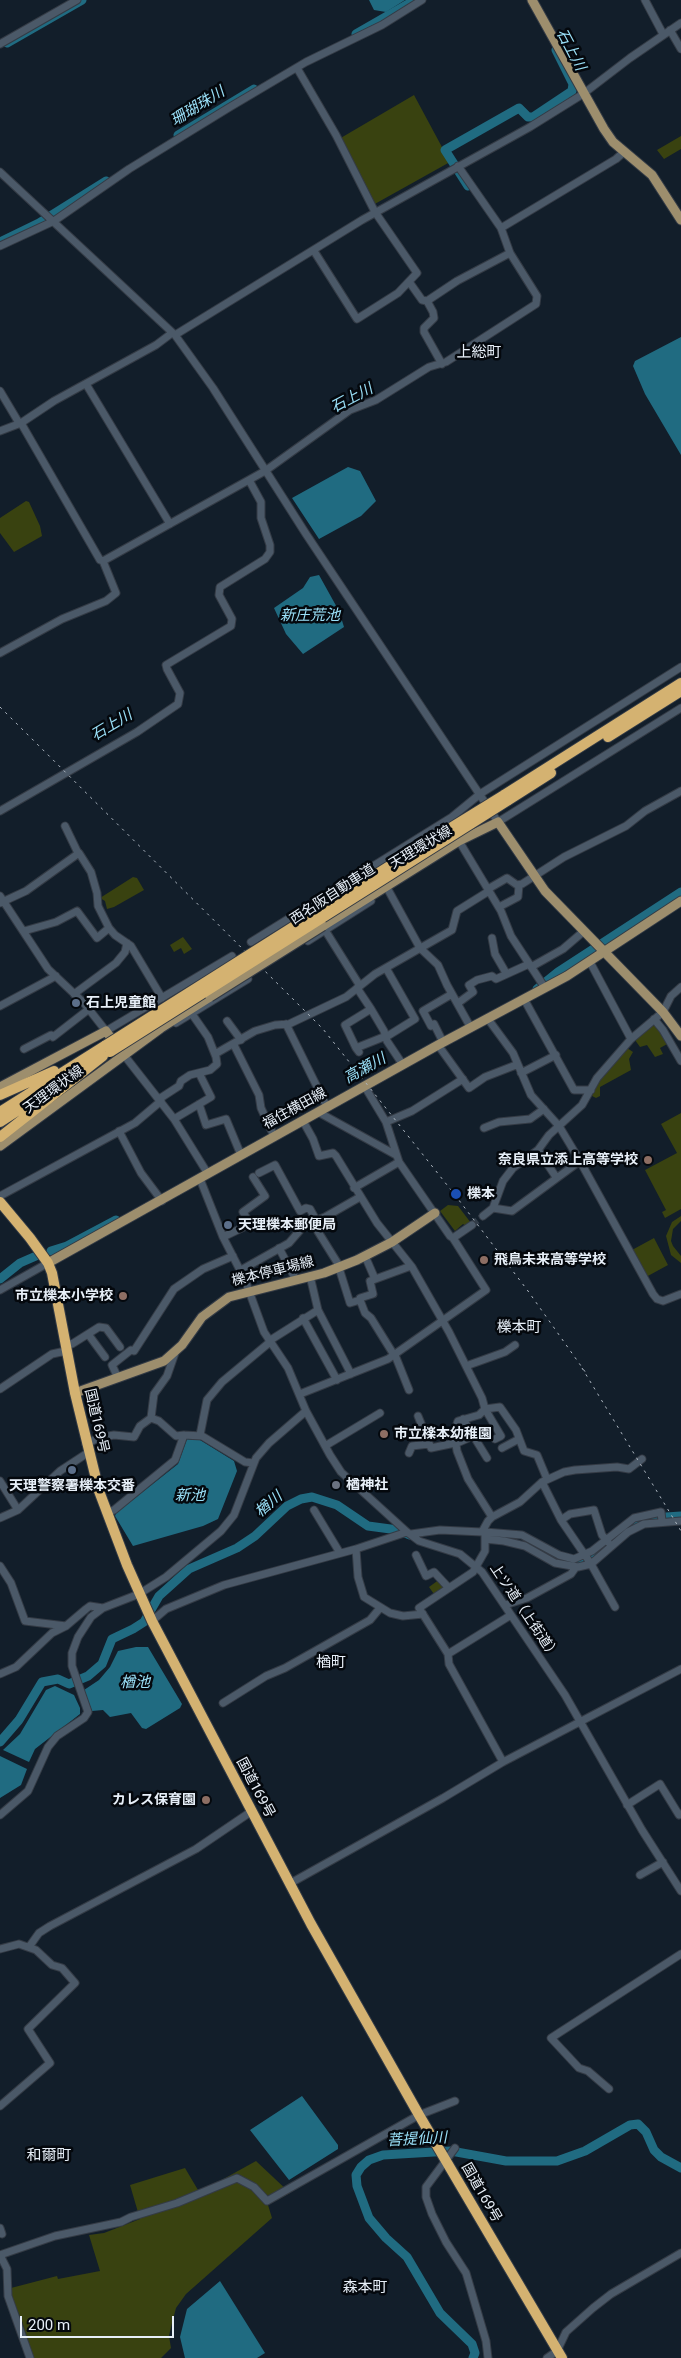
<!DOCTYPE html>
<html>
<head>
<meta charset="utf-8">
<style>
	body { margin:0 }
	#map { position:relative; width:681px; height:2358px; overflow:hidden; background:#121e2a; font-family:Roboto,sans-serif }
	canvas { display:block }
	.scale { position:absolute; left:20px; top:2316px; width:154px; height:22px; box-sizing:border-box; border:2px solid #e7eff8; border-top:0; padding-left:6px; font-size:15px; line-height:18px; white-space:nowrap; color:#e7eff8; -webkit-text-stroke:4px #04080d; paint-order:stroke }
</style>
</head>
<body>
<div id="map">
<canvas width="681" height="2358"></canvas>
<div class="scale">200 m</div>
</div>
<script>
const g = document.querySelector('canvas').getContext('2d');
g.lineJoin = 'round';
function paint(path, color) {
  g.fillStyle = color;
  g.fill(path, 'evenodd');
}
function poly(rows) {
  const path = new Path2D();
  for (const r of rows) {
    path.moveTo(r[0], r[1]);
    for (let i = 2; i < r.length; i += 2) path.lineTo(r[i], r[i + 1]);
  }
  return path;
}
function strokePath(path, color, width, dash) {
  g.strokeStyle = color;
  g.lineWidth = width;
  g.lineCap = dash ? 'butt' : 'round';
  g.setLineDash(dash || []);
  g.stroke(path);
}
function label(font, color, halo, rows, align = 'center') {
  g.font = font + ' Roboto,"Noto Sans JP",sans-serif';
  g.lineWidth = 5;
  g.setLineDash([]);
  g.textBaseline = 'middle';
  g.strokeStyle = halo;
  g.fillStyle = color;
  for (const [text, x, y, turn = 0] of rows) {
    g.save();
    g.translate(x, y);
    g.rotate((+turn || 0) * Math.PI / 180);
    g.textAlign = isNaN(turn) ? turn : align;
    if (halo) g.strokeText(text, 0, 0);
    g.fillText(text, 0, 0);
    g.restore();
  }
}
const green = poly([
	[414,95,450,162,373,205,339,139],
	[681,136,681,149,664,159,657,150],
	[26,501,29,502,40,526,42,536,14,552,0,533,0,518],
	[133,877,137,878,144,890,114,907,107,909,105,901,100,898],
	[183,937,192,949,184,954,181,948,174,952,170,945],
	[652,1022,656,1023,669,1043,660,1048,663,1054,655,1057,647,1045,640,1047,635,1040],
	[627,1048,633,1052,629,1059,631,1070,600,1087,600,1096,596,1098,592,1096,594,1086],
	[681,1113,681,1209,665,1218,662,1212,666,1210,645,1170,677,1153,661,1124],
	[448,1205,458,1206,471,1223,466,1226,463,1224,455,1231,440,1211],
	[681,1216,681,1221,673,1229,671,1241,673,1246,681,1256,681,1263,671,1255,666,1236,672,1222],
	[654,1238,668,1265,646,1277,632,1250],
	[440,1579,447,1587,436,1597,429,1587],
	[256,2161,290,2193,268,2205,272,2218,186,2294,176,2308,172,2323,169,2336,171,2348,161,2358,33,2358,22,2321,11,2296,11,2288,57,2276,58,2279,100,2271,89,2235,104,2233,140,2219,130,2185,185,2168,198,2190,218,2182]
]);
const water = poly([
	[369,0,405,0,386,12,374,10],
	[681,337,681,455,645,394,633,366,635,361],
	[348,467,360,471,376,501,361,516,319,539,292,498],
	[319,575,339,611,344,627,303,654,286,634,274,608,303,588,310,577],
	[187,1439,200,1440,234,1461,237,1471,218,1519,203,1526,133,1546,115,1516,116,1513,178,1464],
	[136,1647,148,1647,182,1704,180,1708,146,1729,142,1728,131,1713,110,1717,103,1710,92,1711,84,1690,99,1680,110,1667,118,1651],
	[55,1686,74,1695,80,1708,80,1714,35,1749,29,1762,3,1750,20,1734,46,1690],
	[0,1756,27,1769,21,1785,0,1798],
	[302,2096,338,2145,338,2149,289,2180,250,2130],
	[220,2281,265,2353,257,2358,185,2358,180,2337,187,2309]
]);
const river = poly([
	[356,34,415,0],
	[7,43,82,0],
	[178,135,254,89],
	[468,186,445,150,519,108,528,117,533,117,572,91,573,84,556,50],
	[2,241,39,223,106,181],
	[537,989,558,972,681,892],
	[51,1251,67,1246,116,1220],
	[0,1279,20,1263,36,1256],
	[540,1547,556,1559,567,1563,581,1563,593,1557,627,1527,638,1521,651,1518,681,1516],
	[0,1742,19,1720,42,1682,58,1679,69,1684,88,1676,102,1664,112,1639,133,1629,144,1622,159,1596,189,1569,237,1548,255,1536,287,1506,301,1499,312,1497,337,1505,368,1526,398,1530,410,1535],
	[473,2358,475,2353,472,2344,440,2313,407,2257,386,2238,369,2218,357,2186,356,2175,361,2167,369,2160,383,2155,451,2151,506,2161,557,2161,585,2151,630,2125,638,2124,646,2132,654,2150,661,2157,681,2168]
]);
const minorTunnel = poly([
	[472,1225,483,1216]
]);
const minor = poly([
	[645,0,663,34],
	[670,30,681,49],
	[0,44,77,0],
	[297,68,336,135,375,212,417,273,398,293,357,319,314,251],
	[0,172,175,335,213,388,306,534,498,822,681,708],
	[501,228,616,159,624,152],
	[0,246,54,221,129,169,230,107,306,62,382,25,422,0],
	[410,283,422,300,427,301,433,312,434,318,424,328,424,332,442,364],
	[427,301,457,281,510,253],
	[175,335,362,220,530,127,583,94,630,58,681,23],
	[86,384,170,524],
	[0,391,19,423],
	[0,431,21,423,54,401,156,345,172,333],
	[103,561,265,471,350,410,376,400,429,367,446,362,536,304,537,296,510,253,501,228,458,166],
	[0,653,62,619,106,601,116,593,103,561,100,560,21,423],
	[0,811,137,732,178,704,180,693,167,669,166,665,231,626,232,619,219,595,220,587,265,559,270,552,270,545,261,518,261,502,249,480],
	[65,826,78,853],
	[459,841,501,911,511,936,545,988],
	[386,886,420,948,438,965,447,985,471,1028],
	[488,889,507,878,517,885,522,884,564,857,626,826,645,811,681,791],
	[0,896,48,969,84,1003,106,1031,232,956],
	[0,903,26,891,79,853,91,872,97,893,98,906,109,928],
	[499,907,518,897,519,885],
	[325,930,360,986],
	[24,931,56,922,77,911,97,938,109,928,115,935,131,946,162,998],
	[492,938,495,954,506,973],
	[308,941,371,901],
	[251,942,452,817,480,794,681,667],
	[590,962,631,1039],
	[531,967,563,949,584,931],
	[386,968,415,1019,386,1037],
	[357,988,371,1009,384,1031,387,1041,403,1065],
	[74,994,116,963,125,952,127,943],
	[524,999,574,1090,591,1090],
	[458,1003,473,992,469,985,477,980,492,976,496,979,529,964],
	[0,1006,56,976],
	[488,1019,513,1053,531,1095,559,1126,580,1161,653,1294,657,1299,663,1301,681,1294],
	[654,1019,663,1030,681,1061],
	[227,1021,241,1040],
	[176,1023,248,979],
	[286,1024,327,1107],
	[443,1042,434,1024,431,1026,423,1011,452,994],
	[234,1045,259,1095,261,1108,274,1136],
	[438,1045,469,1088,485,1077,516,1065],
	[356,1048,345,1025,371,1009],
	[24,1049,51,1035,53,1037,89,1009],
	[359,1052,356,1048,386,1036],
	[215,1054,255,1031,275,1025,289,1024,346,997,375,974,452,930,457,911,489,891],
	[124,1055,174,1119,208,1174],
	[521,1073,556,1055],
	[365,1087,386,1122,399,1162,450,1236,453,1238,472,1225],
	[159,1099,179,1086,181,1081,190,1075,210,1070,217,1064,216,1057,208,1037,192,1014],
	[199,1104,206,1125,226,1119,241,1155],
	[318,1112,396,1155],
	[174,1119,211,1097,199,1073],
	[303,1121,313,1139,319,1156,333,1153,336,1156,377,1223,412,1267,449,1332,482,1398,485,1409,501,1436,495,1439],
	[386,1122,412,1111,463,1079],
	[484,1128,499,1122,530,1119,544,1109],
	[119,1131,141,1173,162,1201],
	[538,1150,556,1177],
	[259,1173,275,1165,300,1211,306,1208,310,1209,316,1220],
	[200,1179,223,1237,245,1280,264,1332,288,1368,306,1411,330,1455,341,1472,407,1532,419,1541,460,1554,482,1572,565,1695,642,1830,681,1891],
	[354,1188,399,1162],
	[0,1196,135,1123,161,1101],
	[493,1208,512,1211,580,1161],
	[483,1216,493,1208,503,1181,513,1168,538,1150,549,1135,582,1105,597,1078,631,1039,663,1012,671,996,681,987],
	[312,1222,340,1267],
	[223,1237,250,1224,243,1212,265,1196,253,1177],
	[279,1248,296,1280],
	[365,1256,375,1279],
	[339,1268,350,1303,360,1300,365,1313,371,1318,394,1355],
	[241,1270,289,1243,302,1228,312,1222,325,1217,360,1197],
	[310,1276,318,1310,351,1374],
	[0,1290,48,1263],
	[360,1300,360,1298,373,1294,370,1281,411,1266],
	[303,1318,337,1380],
	[88,1334,105,1357],
	[269,1341,318,1310],
	[66,1343,72,1344,99,1327,106,1328,120,1347],
	[395,1355,409,1390],
	[466,1366,505,1352,515,1345],
	[118,1378,112,1365,131,1350,134,1351,174,1289,203,1269,233,1256],
	[0,1389,52,1354,61,1352,67,1353],
	[300,1394,388,1359,486,1290,453,1238],
	[418,1416,431,1448,455,1443],
	[151,1418,159,1421,176,1436,184,1435],
	[463,1419,487,1458],
	[200,1435,207,1400,222,1382,270,1342],
	[86,1444,98,1438,114,1435,134,1437,140,1426,151,1418,154,1394,167,1376,175,1353],
	[455,1444,473,1436],
	[325,1446,380,1413],
	[502,1448,519,1439],
	[409,1453,412,1446,429,1444],
	[0,1481,18,1510],
	[542,1482,561,1520,591,1564,615,1607],
	[314,1510,340,1553],
	[107,1513,114,1510,175,1460,184,1435,202,1436,245,1462,254,1463],
	[492,1517,468,1479,457,1451,454,1432,458,1421,479,1415,485,1409,500,1407,516,1430,524,1451,537,1455,547,1479],
	[0,1518,18,1510,60,1471,89,1452],
	[561,1520,570,1514,594,1510,602,1535,608,1542],
	[485,1532,522,1535,559,1555,574,1559,592,1551,634,1518,661,1512,662,1521],
	[411,1534,440,1530,482,1532],
	[485,1539,504,1541,525,1546,555,1563,578,1567,591,1564,628,1532,644,1524,681,1521],
	[356,1549,358,1577,364,1597,390,1613,403,1616,423,1614],
	[416,1555,426,1576,434,1572,448,1587],
	[0,1566,11,1583,25,1621,66,1626],
	[505,1605,527,1598,571,1574,576,1567],
	[152,1621,166,1609,224,1585,356,1549,407,1532],
	[448,1654,511,1615],
	[0,1674,16,1667,52,1633,66,1626,86,1609,90,1606,103,1608],
	[223,1703,266,1676,285,1668,370,1620,380,1608],
	[503,1762,449,1664,448,1654,419,1608,473,1572,485,1551,485,1532,482,1532,488,1521,492,1517,520,1502,542,1482,564,1472,575,1470,617,1467,629,1469,642,1459],
	[627,1805,660,1784,679,1815,681,1814],
	[0,1815,28,1791,48,1747,57,1736,84,1718,88,1712,72,1666,72,1653,78,1637,91,1617,103,1608,139,1594,166,1577,221,1531,234,1515,256,1458,269,1443,306,1411],
	[640,1875,663,1862],
	[289,1884,443,1798,503,1762,681,1669],
	[29,1947,39,1933,50,1926,196,1849,252,1811],
	[0,1949,19,1944,36,1950,52,1965,62,1968,75,1983,28,2029,50,2063,0,2106],
	[609,2089,588,2071,579,2068,551,2038,681,1954],
	[455,2148,426,2187,426,2197,432,2214,446,2242,466,2273,486,2341,488,2358],
	[0,2228,2,2234],
	[0,2255,55,2236,121,2222,131,2217,177,2203,237,2178,254,2187,267,2201,419,2115,455,2101],
	[0,2255,7,2269,8,2296,30,2358],
	[547,2358,557,2351,566,2332,593,2308,611,2294,681,2253]
]);
const major = poly([
	[532,0,604,129,613,142,652,175,681,220],
	[323,926,459,841,498,822,545,891,663,1012,681,1036],
	[0,1087,106,1031,116,1045],
	[0,1146,161,1028,210,997],
	[48,1263,438,1045,567,976,681,901],
	[75,1393,164,1361,182,1345,202,1317,229,1297,324,1273,357,1260,392,1242,435,1213]
]);
const highway = poly([
	[608,737,681,691],
	[504,795,681,683],
	[507,801,551,773],
	[0,1095,54,1071],
	[0,1112,106,1045],
	[0,1122,54,1087],
	[0,1137,103,1056],
	[0,1202,30,1238,48,1263,52,1273,75,1393,99,1491,127,1565,152,1621,311,1924,419,2115,562,2358]
]);
const rail = poly([
	[0,707,323,1029,455,1195,528,1291,586,1373],
	[582,1368,681,1531]
]);
const majorBridge = poly([
	[210,997,323,926]
]);
const highwayBridge = poly([
	[452,827,504,795],
	[106,1045,437,836],
	[110,1052,507,801]
]);
const markers = [
	[76,1003,5,"#5c6f8a"],
	[648,1160,5,"#8d6e63"],
	[456,1194,6,"#1a4fb4"],
	[228,1225,5,"#5c6f8a"],
	[484,1260,5,"#8d6e63"],
	[123,1296,5,"#8d6e63"],
	[384,1434,5,"#8d6e63"],
	[72,1470,5,"#5c6f8a"],
	[336,1485,5,"#6b7280"],
	[206,1800,5,"#8d6e63"]
];
const streetNames = [
	["天理環状線",421,848,-31],
	["西名阪自動車道",333,895,-33],
	["天理環状線",54,1090,-36],
	["福住横田線",295,1109,-29],
	["櫟本停車場線",273,1272,-14],
	["国道169号",96,1421,77],
	["上ツ道（上街道）",524,1612,56],
	["国道169号",255,1788,62],
	["国道169号",481,2193,60]
];
const poiNames = [
	["石上児童館",86,1003],
	["奈良県立添上高等学校",638,1160,"right"],
	["櫟本",467,1194],
	["天理櫟本郵便局",238,1225],
	["飛鳥未来高等学校",494,1260],
	["市立櫟本小学校",113,1296,"right"],
	["市立檪本幼稚園",394,1434],
	["楢神社",346,1485],
	["天理警察署櫟本交番",72,1486,"center"],
	["カレス保育園",196,1800,"right"]
];
const waterNames = [
	["石上川",570,50,62],
	["珊瑚珠川",198,107,-32],
	["石上川",352,399,-28],
	["新庄荒池",310,616],
	["石上川",112,726,-31],
	["高瀬川",365,1069,-29],
	["新池",190,1496],
	["楢川",269,1505,-40],
	["楢池",135,1683],
	["菩提仙川",417,2140,-3]
];
const neighbourhoodNames = [
	["上総町",479,353],
	["櫟本町",519,1328],
	["楢町",331,1663],
	["和爾町",49,2156],
	["森本町",365,2288]
];
paint(green, '#394210');
paint(water, '#206b81');
strokePath(river, '#206b81', 9);
strokePath(minorTunnel, '#323d49', 7, [7, 3.5]);
strokePath(minor, '#343b45', 9);
strokePath(major, '#343b45', 11);
strokePath(highway, '#343b45', 12);
strokePath(minor, '#4b5968', 7);
strokePath(major, '#9d8e6d', 9);
strokePath(highway, '#d4b271', 10);
strokePath(rail, '#aeb7c1', 1, [2.5, 5]);
strokePath(majorBridge, '#343b45', 11, []);
strokePath(highwayBridge, '#343b45', 12, []);
strokePath(majorBridge, '#9d8e6d', 9);
strokePath(highwayBridge, '#d4b271', 10);
for (const [x, y, r, color] of markers) {
  const dot = new Path2D();
  dot.arc(x, y, r, 0, 2 * Math.PI);
  g.fillStyle = color;
  g.fill(dot);
  strokePath(dot, '#04080d', 2);
}
label('14px', '#e7eff8', '#04080d', streetNames);
label('bold 14px', '#e7eff8', '#04080d', poiNames, 'left');
label('italic 15px', '#9ae0f8', '#04080d', waterNames);
label('15px', '#e7eff8', '#04080d', neighbourhoodNames);
</script>
</body>
</html>
